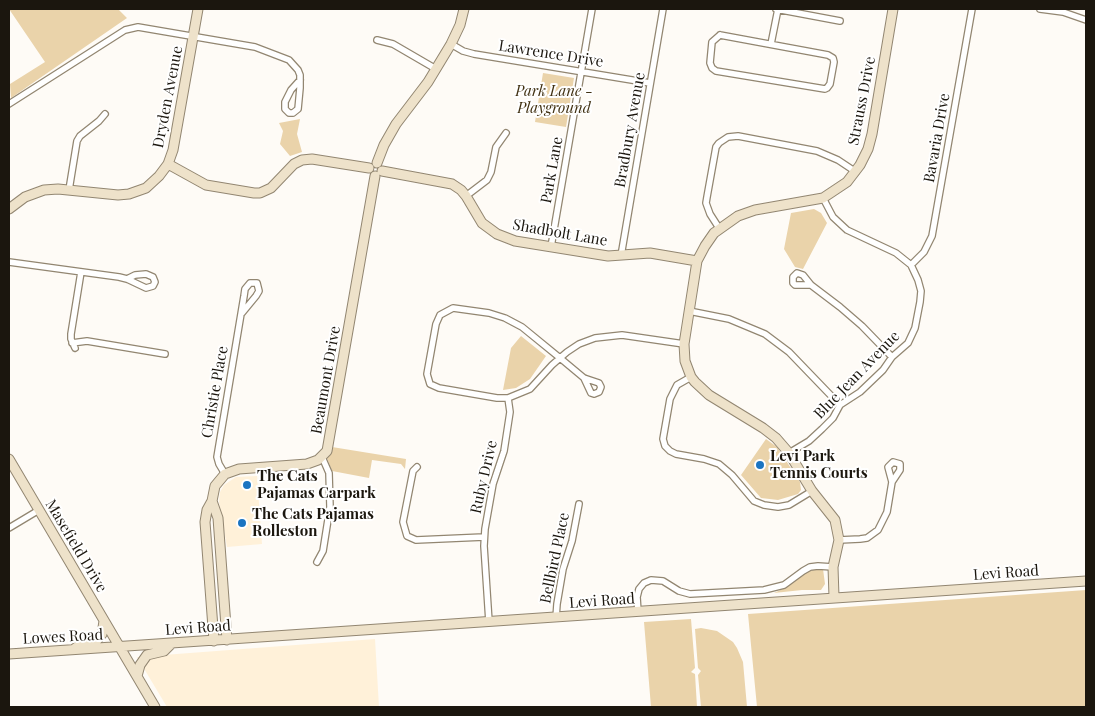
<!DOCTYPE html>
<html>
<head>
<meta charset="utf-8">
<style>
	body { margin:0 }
	#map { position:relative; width:1095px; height:716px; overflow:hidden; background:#fefbf6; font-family:"Playfair Display",serif }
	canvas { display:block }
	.frame { position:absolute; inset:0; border:10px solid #1b160e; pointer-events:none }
</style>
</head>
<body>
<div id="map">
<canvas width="1095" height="716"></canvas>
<div class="frame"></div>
</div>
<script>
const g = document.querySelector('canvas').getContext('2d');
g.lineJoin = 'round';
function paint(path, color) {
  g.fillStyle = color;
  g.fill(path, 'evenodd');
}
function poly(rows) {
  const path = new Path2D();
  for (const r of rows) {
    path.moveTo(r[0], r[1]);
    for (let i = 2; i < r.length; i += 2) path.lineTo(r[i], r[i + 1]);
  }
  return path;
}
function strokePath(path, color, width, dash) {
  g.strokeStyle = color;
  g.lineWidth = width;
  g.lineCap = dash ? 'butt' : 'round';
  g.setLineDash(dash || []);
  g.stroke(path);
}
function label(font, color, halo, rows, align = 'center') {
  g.font = font + ' "Playfair Display",serif';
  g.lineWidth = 4;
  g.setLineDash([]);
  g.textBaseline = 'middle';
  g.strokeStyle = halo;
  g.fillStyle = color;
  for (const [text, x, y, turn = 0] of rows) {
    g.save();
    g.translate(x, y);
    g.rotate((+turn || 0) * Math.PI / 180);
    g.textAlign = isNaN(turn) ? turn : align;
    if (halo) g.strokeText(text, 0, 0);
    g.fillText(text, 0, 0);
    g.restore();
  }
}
const built = poly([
	[257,476,262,544,227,547,219,502,220,492,224,485,236,477],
	[375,639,379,707,167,707,137,657]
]);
const green = poly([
	[9,9,118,9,127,18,11,98,10,84,45,62],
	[543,73,574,78,566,127,535,122],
	[300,119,297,134,302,152,290,156,280,144,283,131,279,123],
	[814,209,821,213,827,223,803,269,795,267,784,249,791,213],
	[521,336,546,356,530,379,516,388,503,390,511,348],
	[766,439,777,447,800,482,801,490,798,494,778,500,761,498,741,475],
	[332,447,406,459,405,469,401,464,372,460,369,478,332,471,327,458],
	[823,569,825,584,821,590,802,590,774,593,787,587,805,572,813,570],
	[1086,590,1086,707,757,707,748,614],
	[691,619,695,668,691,672,695,674,697,707,651,707,644,622],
	[701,628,717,631,733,642,737,648,743,662,747,707,701,707,698,675,701,671,698,668,695,629]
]);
const street = poly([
	[776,9,840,21],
	[1040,9,1063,12,1086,20],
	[720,35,828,55,833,58,834,62,830,84,827,88,825,89,716,71,712,68,710,63,712,42,720,35],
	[377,40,393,44,436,69],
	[451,44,463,51,474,54,650,83],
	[771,44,778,9],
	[9,104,125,30,138,27,255,47,289,60,298,70,300,75,300,88,298,109,293,113,289,113,285,109,285,102,291,90,300,80],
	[69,190,77,141,80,136,99,121,105,114],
	[466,196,487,180,491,172,496,147,506,133],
	[719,228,710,214,706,203,707,197,716,147,719,143,728,137,738,136,817,151,838,160,856,172],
	[551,247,592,9],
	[621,256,663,9],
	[9,262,119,277,127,279,146,288,153,286,155,282,153,277,146,274,135,275,127,279],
	[911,265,924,252,932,236,972,9],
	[811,285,795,285,793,283,793,277,797,273,803,275,811,285,840,307,862,326,892,357],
	[689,311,729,319,765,334,789,352,840,405],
	[72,343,87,341,165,354],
	[75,348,71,339,71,334,81,272],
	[691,377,677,385,670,399,663,439,665,446,670,451,676,454,704,459,719,464,732,475,754,501,764,505,778,507,789,505,812,491],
	[584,378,591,393,594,394,599,392,601,387,599,383,584,378,560,358,522,327,505,318,489,313,453,308,440,315,436,324,427,374,430,384,439,388,497,398,508,398,530,389,552,365,560,358,567,352,579,344,595,338,622,335,684,344],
	[789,453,809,441,822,429,833,418,840,405,860,392,883,370,892,357,908,343,915,328,920,302,921,291,918,280,911,265,896,253,847,230,833,217,823,198],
	[417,467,413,471,403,522,407,536,416,540,484,537],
	[225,474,219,464,217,457,244,296,245,289,250,283,257,283,259,291,256,296,242,313],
	[9,528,39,510],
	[839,540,860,539,867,538,878,530,887,512,892,482,900,470,900,464,893,462,888,467,892,482],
	[317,562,323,551,330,507,329,473,322,457],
	[638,612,637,597,639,589,644,583,651,580,663,581,679,591,690,594,764,590,784,585,803,571,810,567,818,566,833,567],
	[556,618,557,604,563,569,572,541,579,504],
	[489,622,484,546,485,529,493,484,504,451,510,412,508,398]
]);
const secondary = poly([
	[377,163,384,145,396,124,428,82,451,44,460,25,464,9],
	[168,164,206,185,254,193,260,193,271,188,294,164,302,160,312,159,369,168],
	[382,171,452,184,461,190,466,196,482,223,497,234,515,241,608,256,650,253,697,261],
	[9,209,25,197,44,190,58,189,118,195,129,194,146,188,159,176,168,164,173,150,198,9],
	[9,459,155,707],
	[212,501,218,518,227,640],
	[834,597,833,567,839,540,835,520,812,491,789,453,776,438,763,428,709,395,695,382,691,377,685,361,684,344,697,261,705,246,714,233,738,216,755,210,823,198,847,182,860,165,868,149,872,134,893,9],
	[214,641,205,522,207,510,212,501,215,486,225,474,239,469,307,464,318,460,327,451,375,176],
	[74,649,84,642,97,640,102,634,104,621],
	[9,654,1086,581],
	[137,676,140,665,147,655,164,651,171,644]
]);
const markers = [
	[760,465,5,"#1b74c1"],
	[247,485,5,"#1b74c1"],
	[242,523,5,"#1b74c1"]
];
const streetNames = [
	["Lawrence Drive",551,54,9],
	["Dryden Avenue",168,97,-79],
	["Strauss Drive",862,101,-79],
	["Bradbury Avenue",630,130,-80],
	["Bavaria Drive",937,138,-80],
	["Park Lane",552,170,-80],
	["Shadbolt Lane",560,233,10],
	["Blue Jean Avenue",857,375,-46],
	["Beaumont Drive",326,380,-80],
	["Christie Place",215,392,-80],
	["Ruby Drive",484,477,-77],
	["Masefield Drive",76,546,59],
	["Bellbird Place",555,558,-78],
	["Levi Road",1006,573,-4],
	["Levi Road",602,601,-4],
	["Levi Road",198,628,-4],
	["Lowes Road",63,637,-3]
];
const parkNames = [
	["Park Lane -",554,91],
	["Playground",554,108]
];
const poiNames = [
	["Levi Park",770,456],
	["Tennis Courts",770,473],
	["The Cats",257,476],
	["Pajamas Carpark",257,493],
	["The Cats Pajamas",252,514],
	["Rolleston",252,531]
];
paint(built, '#fff1d9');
paint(green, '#ead3aa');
strokePath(street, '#928671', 8);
strokePath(secondary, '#928671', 11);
strokePath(street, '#fff', 5.5);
strokePath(secondary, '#eee2ca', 9);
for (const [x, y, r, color] of markers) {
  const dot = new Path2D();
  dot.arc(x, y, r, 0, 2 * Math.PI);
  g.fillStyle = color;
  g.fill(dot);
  strokePath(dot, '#fff', 2);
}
label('15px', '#1b160e', '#fff', streetNames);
label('italic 15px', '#413112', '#fff', parkNames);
label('bold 15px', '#1b160e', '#fff', poiNames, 'left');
</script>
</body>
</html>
